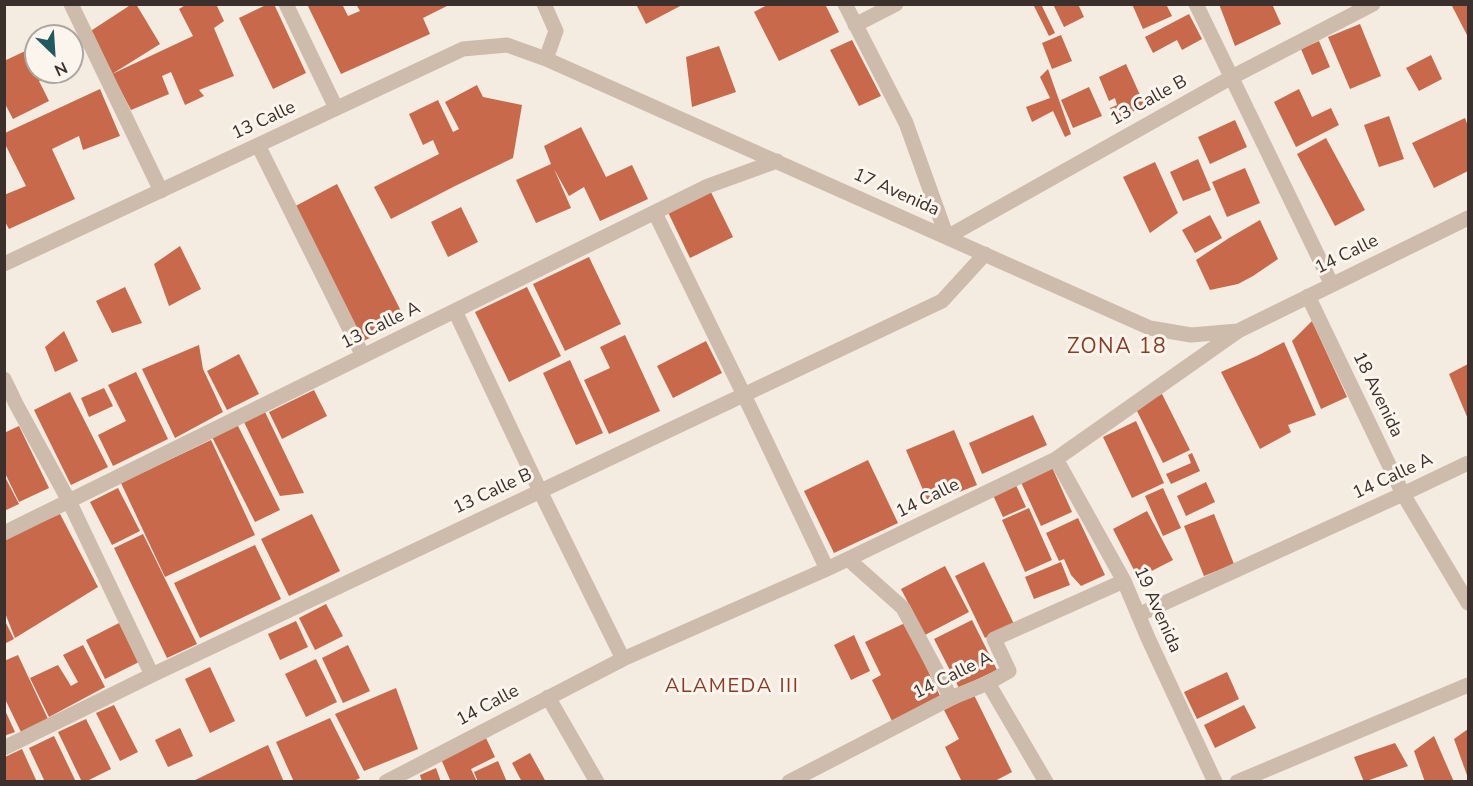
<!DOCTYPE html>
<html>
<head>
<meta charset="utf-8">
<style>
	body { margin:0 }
	#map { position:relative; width:1473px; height:786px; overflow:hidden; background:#f4ebe1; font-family:"Nunito Sans",sans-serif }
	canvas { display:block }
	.frame { position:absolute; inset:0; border:6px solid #3b302b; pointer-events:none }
	.north { position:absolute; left:24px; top:24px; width:60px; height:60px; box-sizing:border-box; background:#fbf5ee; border:2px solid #aea6a0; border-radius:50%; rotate:155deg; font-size:16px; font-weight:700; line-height:24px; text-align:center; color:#3b302b }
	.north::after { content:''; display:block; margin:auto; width:21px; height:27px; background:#1f5a5e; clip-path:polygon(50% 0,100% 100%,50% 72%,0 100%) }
</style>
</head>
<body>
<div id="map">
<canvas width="1473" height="786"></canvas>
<div class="frame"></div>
<div class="north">N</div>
</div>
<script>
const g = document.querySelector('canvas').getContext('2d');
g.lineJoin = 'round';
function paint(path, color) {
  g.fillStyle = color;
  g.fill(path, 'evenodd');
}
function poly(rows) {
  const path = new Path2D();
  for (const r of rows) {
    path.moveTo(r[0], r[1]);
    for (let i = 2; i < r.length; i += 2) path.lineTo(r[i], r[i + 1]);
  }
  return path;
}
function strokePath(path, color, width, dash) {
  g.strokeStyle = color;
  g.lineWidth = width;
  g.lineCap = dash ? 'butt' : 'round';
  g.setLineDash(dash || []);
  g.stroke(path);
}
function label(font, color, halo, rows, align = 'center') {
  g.font = font + ' "Nunito Sans",sans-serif';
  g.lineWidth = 6;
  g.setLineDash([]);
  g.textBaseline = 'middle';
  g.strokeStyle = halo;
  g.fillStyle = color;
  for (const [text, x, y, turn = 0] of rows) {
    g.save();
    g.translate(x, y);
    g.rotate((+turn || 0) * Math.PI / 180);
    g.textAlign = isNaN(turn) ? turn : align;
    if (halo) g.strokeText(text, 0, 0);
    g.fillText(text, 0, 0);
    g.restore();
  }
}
const building = poly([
	[132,4,136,4,160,44,112,74,193,36,179,9,187,4,216,4,224,21,214,28,234,76,199,90,204,96,185,105,171,72,162,76,169,94,131,110,112,74,86,34],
	[268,4,274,4,306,73,273,89,239,18],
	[307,4,342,4,348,16,360,11,356,4,451,4,423,18,430,34,341,74],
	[636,4,684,4,646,24],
	[769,4,825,4,839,32,779,61,754,12],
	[1033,4,1041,4,1055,33,1049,36],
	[1053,4,1078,4,1084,17,1064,27],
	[1132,4,1166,4,1172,16,1143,29],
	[1219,4,1272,4,1281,24,1235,46],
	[1451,4,1468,4,1468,37],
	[1189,14,1202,39,1182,50,1177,40,1153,53,1145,37],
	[1360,24,1381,76,1350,89,1328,37],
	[1061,35,1072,61,1052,69,1042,43],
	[852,40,881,96,859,106,830,50],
	[1319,41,1330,67,1312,75,1301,49],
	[36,46,36,72,58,72,39,81,49,101,13,119,4,102,4,61],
	[719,46,736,92,692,107,686,57],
	[1431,55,1442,79,1419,91,1406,68],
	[1126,64,1145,106,1115,120,1110,108,1117,105,1115,98,1109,101,1099,77],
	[1048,69,1071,134,1065,137,1053,111,1032,122,1026,107,1050,98,1040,77],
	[477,85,483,97,522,105,513,158,455,186,391,219,374,187,439,154,433,140,423,145,409,114,438,100,453,132,459,129,445,102],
	[1089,87,1102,116,1073,128,1061,100],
	[100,89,120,136,83,150,79,136,52,149,75,199,9,229,4,220,4,195,26,186,5,144,5,133],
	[1299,89,1312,117,1331,108,1339,125,1296,147,1274,102],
	[1389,116,1404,159,1379,167,1364,125],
	[1465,118,1468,126,1468,171,1434,188,1412,143],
	[1235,120,1247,147,1210,164,1198,137],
	[581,127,606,177,632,165,648,199,600,221,584,187,569,196,554,169,571,208,536,223,516,180,551,164,544,146],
	[1326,138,1365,210,1335,226,1297,154],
	[1198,159,1211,190,1183,201,1170,172],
	[1155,162,1178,213,1150,233,1123,177],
	[1245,168,1260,203,1227,217,1212,182],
	[337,184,406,321,357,344,290,209],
	[708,186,733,237,690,258,665,206],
	[461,207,478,242,448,257,431,222],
	[1210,215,1222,238,1195,253,1182,230],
	[1260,220,1278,259,1253,276,1238,284,1210,290,1196,260,1229,238],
	[180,246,201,289,169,306,154,264],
	[589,257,621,324,565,351,533,284],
	[125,287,142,323,112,333,96,301],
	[527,287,561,356,509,382,475,312],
	[1312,321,1347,397,1321,409,1292,341],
	[64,331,78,361,55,372,45,347],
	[625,335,660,411,609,434,584,380,610,368,600,347],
	[706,341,722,373,673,398,657,366],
	[1284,342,1316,415,1288,425,1291,432,1260,449,1221,372,1257,356],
	[199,345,203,369,223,412,175,438,142,369],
	[239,354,259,394,227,410,207,371],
	[570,360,603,433,576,445,543,373],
	[1468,364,1468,419,1449,374],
	[136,372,168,439,113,466,98,435,126,421,108,385],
	[104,388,113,406,89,417,81,398],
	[314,390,327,416,282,439,269,412],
	[70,392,108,467,71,485,34,410],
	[1162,394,1190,450,1163,463,1135,407],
	[265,412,304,493,280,496,244,422],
	[1033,415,1047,445,982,474,969,443],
	[1136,421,1164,483,1132,498,1103,437],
	[236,422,280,510,255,522,211,435],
	[19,426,49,488,19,502,4,471,4,433],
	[954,430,977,485,929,504,906,450],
	[211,440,255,535,165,577,121,483],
	[1192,453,1200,471,1171,484,1166,474,1191,463,1188,455],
	[868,460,898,523,834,553,804,491],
	[1051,465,1072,512,1041,526,1020,480],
	[4,475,19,504,4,511],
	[1206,482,1215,502,1186,516,1177,496],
	[1015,483,1026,507,1003,517,992,493],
	[118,488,140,531,112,545,90,502],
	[1163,488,1181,528,1163,536,1145,496],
	[1029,508,1052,560,1025,572,1002,520],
	[1147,511,1173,560,1138,578,1113,529],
	[60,514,98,587,15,638,5,613,5,539],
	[312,514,340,571,289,596,261,539],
	[1214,514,1234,564,1204,576,1184,526],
	[1078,518,1105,575,1081,586,1071,575,1064,559,1059,561,1046,533],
	[143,534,197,644,167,658,114,548],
	[255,545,281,599,200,638,174,583],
	[984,562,1014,624,985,638,955,576],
	[1061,562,1070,585,1034,599,1025,577],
	[945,566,969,612,925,635,901,589],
	[326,604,343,636,315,650,299,618],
	[4,619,14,639,4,644],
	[972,620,997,670,959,688,934,639],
	[296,621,308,647,280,660,268,634],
	[119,623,139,662,105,679,86,640],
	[905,623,941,698,892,721,872,680,881,675,865,642],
	[854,635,870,671,851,680,834,645],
	[83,645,105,687,49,717,30,678,58,665,71,686,78,682,63,655],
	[348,645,370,691,343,703,322,658],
	[18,655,48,719,21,732,4,697,4,661],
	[316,659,337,702,306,717,285,674],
	[210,667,235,721,210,733,185,679],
	[1227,672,1239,699,1197,719,1184,692],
	[396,688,418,749,364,771,335,714],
	[974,695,1012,772,993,782,962,782,945,747,959,739,944,710],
	[114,705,138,752,120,761,96,713],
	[1244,705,1256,728,1215,748,1204,725],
	[4,708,15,732,4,736],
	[330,718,360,778,352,782,294,782,276,742],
	[86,719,111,769,85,782,82,782,58,732],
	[180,728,193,756,168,767,155,740],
	[1468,729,1468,778,1454,739],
	[54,736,76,782,45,782,29,748],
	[1434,736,1454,782,1425,782,1414,751],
	[486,738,495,757,471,769,477,782,451,782,441,759],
	[1395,743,1408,766,1364,782,1354,757],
	[268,745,284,782,191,782],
	[22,749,37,782,6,782,5,779,5,757],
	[530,753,546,782,522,782,512,763],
	[498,761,507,782,478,782,474,772],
	[436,768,441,782,422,782,420,775]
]);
const minor = poly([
	[71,4,161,191],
	[286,4,336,108],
	[544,4,556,31,546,59],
	[845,4,906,123,947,237,1232,77,1373,4],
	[1196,4,1332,285],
	[855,25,896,4],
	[258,145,363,356],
	[655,213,744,395,827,569],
	[4,264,463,49,507,45,546,59,1150,328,1191,335,1238,331],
	[1308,296,1403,494,1468,603],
	[455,311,540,491,623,659],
	[4,379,16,404,69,501,152,675],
	[1056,459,1124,581,1148,638,1215,782],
	[4,533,708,186,777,161],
	[848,559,903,608,951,698],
	[1138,615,1403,494,1468,463],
	[988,683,1046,782],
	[548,697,597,782],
	[4,748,152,675,942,301,985,254],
	[386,782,623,659,827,569,1056,459,1238,331,1468,218],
	[789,782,951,698,988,683,1009,671,994,639,1124,581],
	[1237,782,1468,685]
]);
const streetNames = [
	["13 Calle B",1149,101,-29],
	["13 Calle",264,121,-25],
	["17 Avenida",896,193,24],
	["14 Calle",1347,255,-26],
	["13 Calle A",381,326,-26],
	["18 Avenida",1377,395,64],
	["14 Calle A",1393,477,-25],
	["13 Calle B",493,492,-25],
	["14 Calle",928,499,-26],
	["19 Avenida",1157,610,66],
	["14 Calle A",953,676,-26],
	["14 Calle",488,706,-28]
];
const neighbourhoodNames = [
	["ALAMEDA III",732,687]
];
const quarterNames = [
	["ZONA 18",1117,348]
];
paint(building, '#c8694b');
strokePath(minor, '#cdbbac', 15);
label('18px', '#3b302b', '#fbf5ee', streetNames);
g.letterSpacing = '1.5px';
label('20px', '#8c3b22', '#fbf5ee', neighbourhoodNames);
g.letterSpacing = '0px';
g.letterSpacing = '1.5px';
label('21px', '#8c3b22', '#fbf5ee', quarterNames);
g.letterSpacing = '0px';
</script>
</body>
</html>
